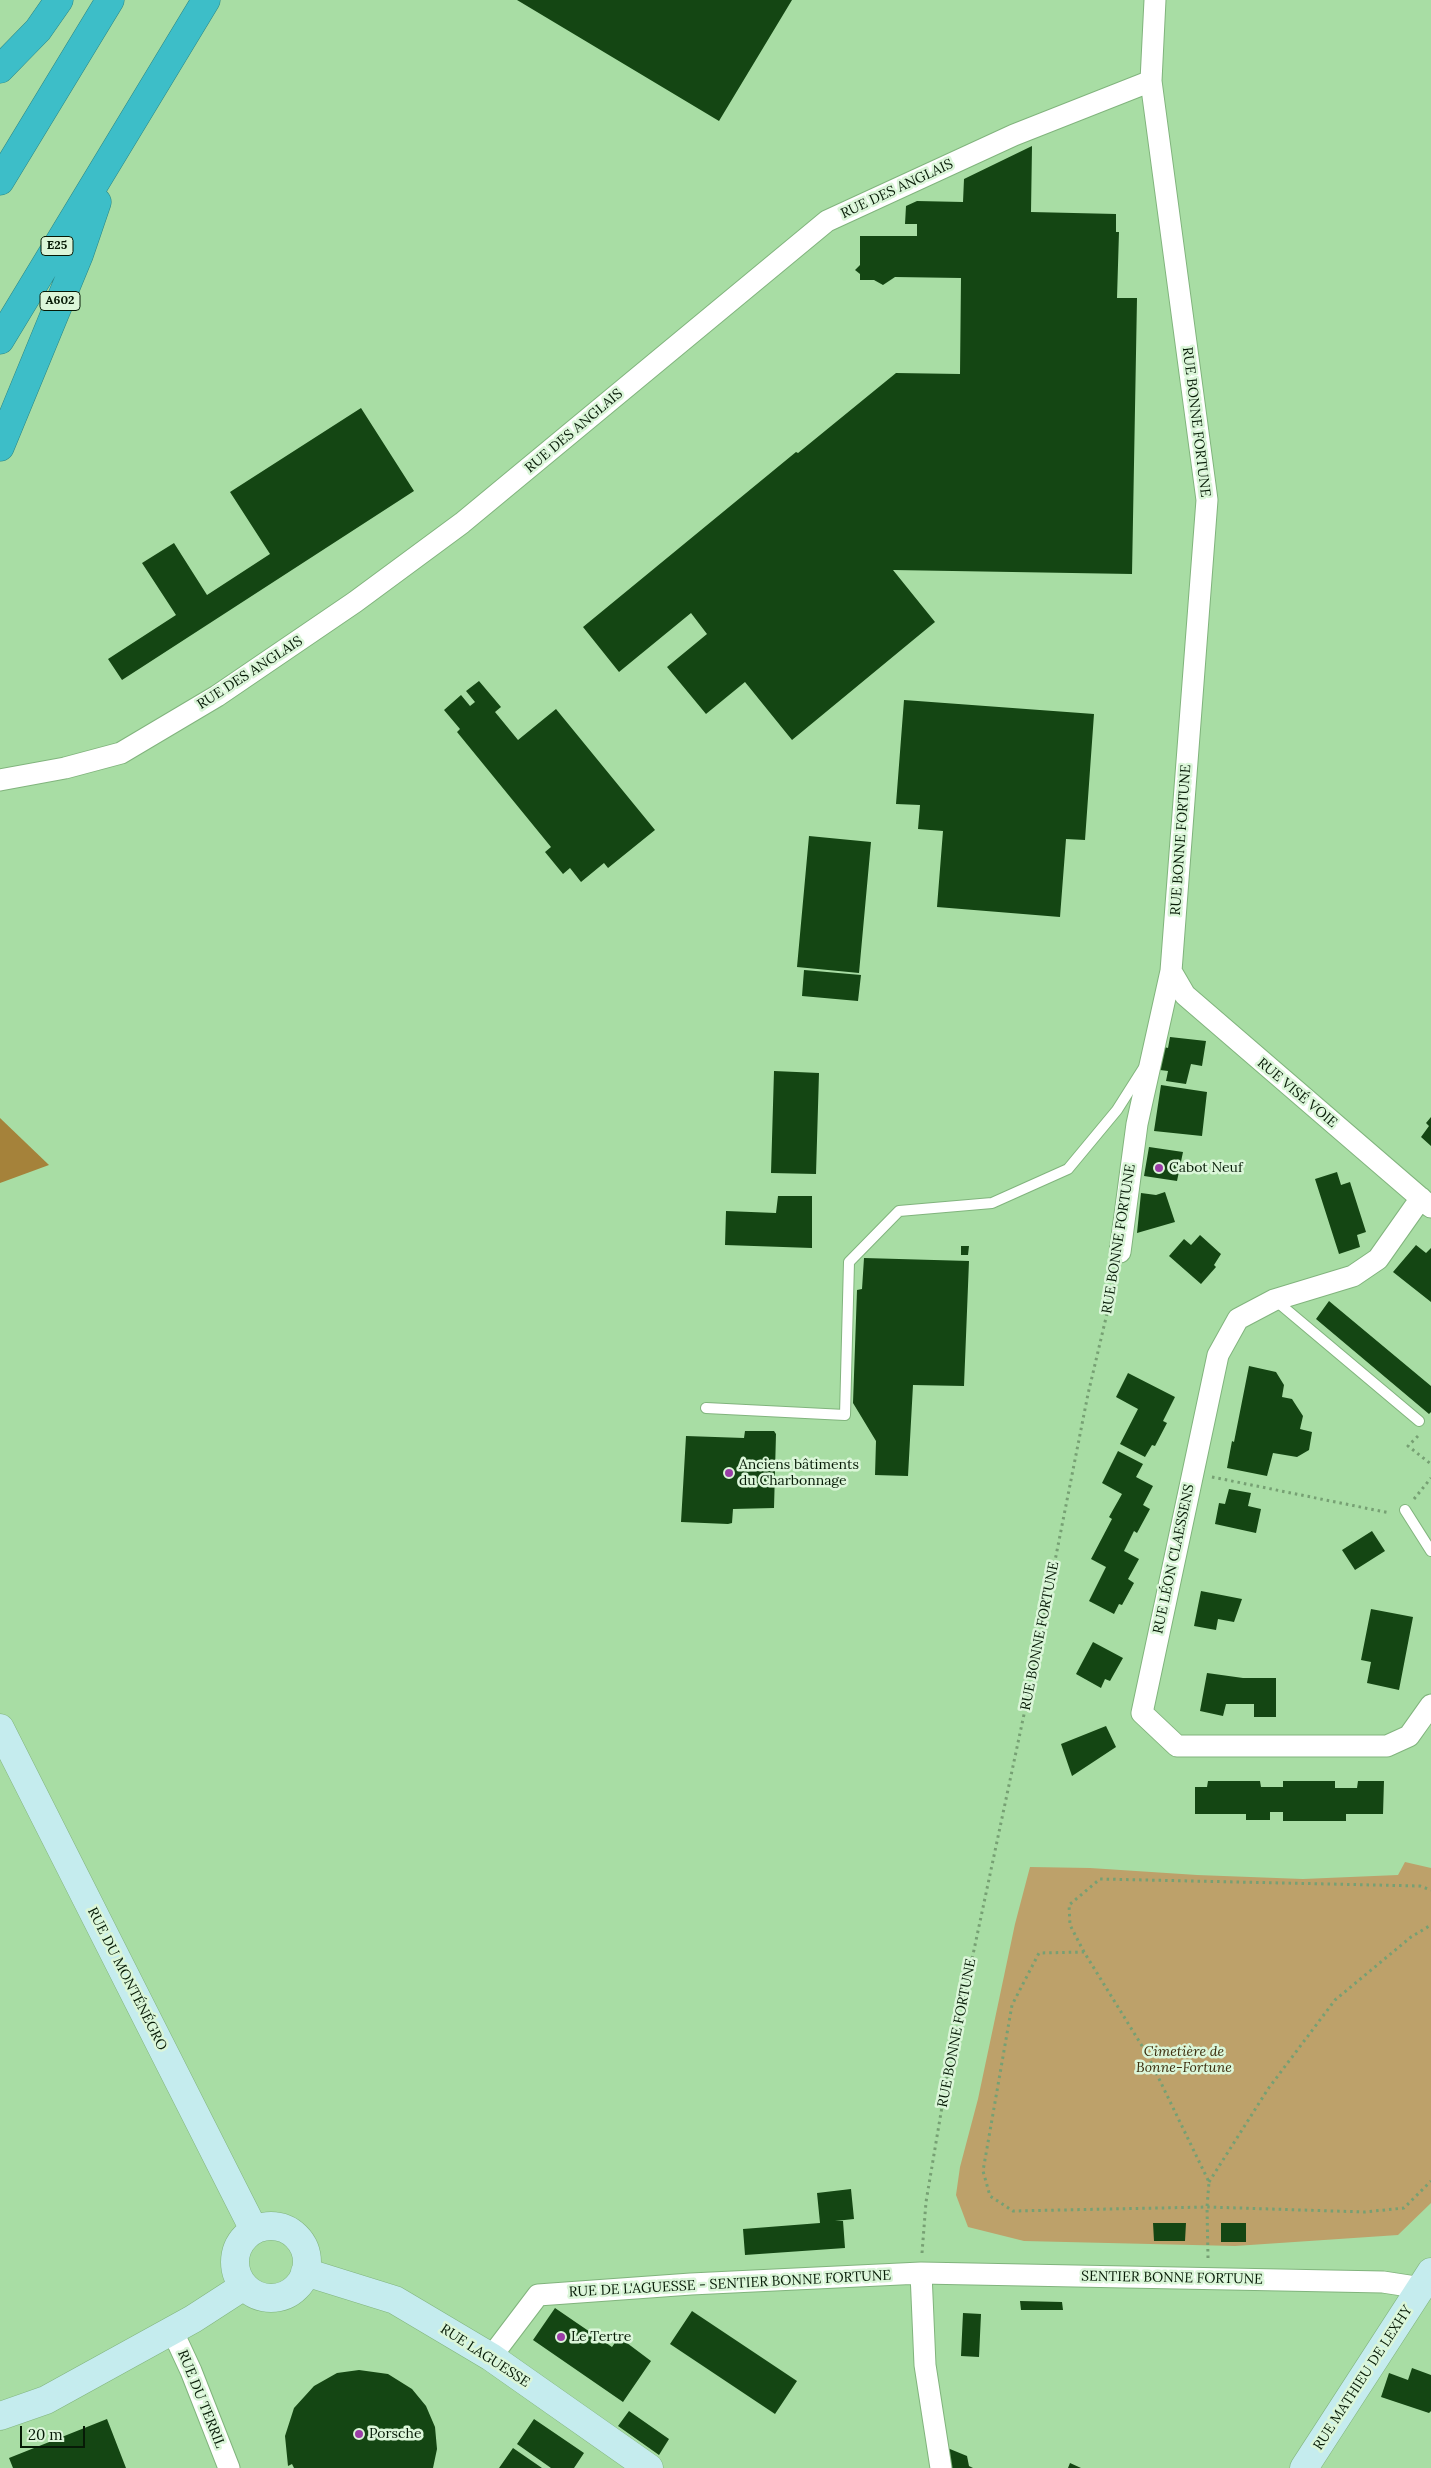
<!DOCTYPE html>
<html>
<head>
<meta charset="utf-8">
<style>
	body { margin:0 }
	#map { position:relative; width:1431px; height:2468px; overflow:hidden; background:#a8dda4; font-family:Lora,serif }
	canvas { display:block }
	.scale { position:absolute; left:20px; top:2426px; width:65px; height:22px; box-sizing:border-box; border:2px solid #061a06; border-top:0; padding-left:6px; font-size:15px; line-height:18px; white-space:nowrap; color:#061a06; -webkit-text-stroke:4px #dbf6d9; paint-order:stroke }
</style>
</head>
<body>
<div id="map">
<canvas width="1431" height="2468"></canvas>
<div class="scale">20 m</div>
</div>
<script>
const g = document.querySelector('canvas').getContext('2d');
g.lineJoin = 'round';
function paint(path, color) {
  g.fillStyle = color;
  g.fill(path, 'evenodd');
}
function poly(rows) {
  const path = new Path2D();
  for (const r of rows) {
    if (r.length === 3) {
      path.moveTo(r[0] + r[2], r[1]);
      path.arc(r[0], r[1], r[2], 0, 2 * Math.PI);
      continue;
    }
    path.moveTo(r[0], r[1]);
    for (let i = 2; i < r.length; i += 2) path.lineTo(r[i], r[i + 1]);
  }
  return path;
}
function strokePath(path, color, width, dash) {
  g.strokeStyle = color;
  g.lineWidth = width;
  g.lineCap = dash ? 'butt' : 'round';
  g.setLineDash(dash || []);
  g.stroke(path);
}
function label(font, color, halo, rows, align = 'center') {
  g.font = font + ' Lora,serif';
  g.lineWidth = 5;
  g.setLineDash([]);
  g.textBaseline = 'middle';
  g.strokeStyle = halo;
  g.fillStyle = color;
  for (const [text, x, y, turn = 0] of rows) {
    g.save();
    g.translate(x, y);
    g.rotate((+turn || 0) * Math.PI / 180);
    g.textAlign = isNaN(turn) ? turn : align;
    if (halo) g.strokeText(text, 0, 0);
    g.fillText(text, 0, 0);
    g.restore();
  }
}
const green = poly([
	[1405,1862,1431,1868,1431,2203,1398,2235,1235,2246,1024,2241,968,2227,956,2195,960,2167,978,2099,1015,1924,1030,1867,1090,1868,1197,1875,1303,1879,1398,1875]
]);
const forest = poly([
	[0,1118,49,1165,0,1183]
]);
const building = poly([
	[517,0,792,0,719,121],
	[1032,146,1031,212,1116,214,1116,232,1119,232,1117,298,1137,298,1132,574,893,570,935,622,792,740,745,682,706,714,667,667,707,634,691,613,619,672,583,627,796,452,798,453,896,373,960,374,961,278,895,277,883,285,874,280,860,280,860,274,855,270,860,265,860,236,917,236,917,224,905,224,906,206,917,201,963,202,964,179],
	[361,408,414,491,122,680,108,659,176,615,142,563,174,543,207,595,270,554,230,492],
	[479,681,501,707,495,712,518,740,556,709,655,830,608,868,604,863,581,882,570,868,563,874,545,852,551,847,457,732,460,729,444,710,461,695,470,706,475,702,466,691],
	[904,700,1094,714,1085,840,1066,839,1060,917,937,907,943,831,918,829,920,805,896,804],
	[809,836,871,842,859,973,797,967],
	[804,970,861,975,858,1001,802,996],
	[1170,1037,1206,1041,1202,1066,1191,1064,1186,1084,1166,1081,1168,1071,1160,1070,1164,1047,1168,1048],
	[774,1071,819,1073,816,1174,771,1173],
	[1161,1085,1207,1092,1202,1136,1154,1131],
	[1431,1117,1431,1146,1421,1137,1429,1126,1426,1123],
	[1149,1147,1183,1152,1177,1181,1144,1176],
	[1337,1172,1341,1185,1350,1182,1366,1232,1357,1235,1360,1247,1339,1254,1315,1179],
	[1165,1192,1175,1222,1137,1233,1141,1193,1156,1195],
	[778,1196,812,1196,812,1248,725,1245,726,1211,776,1213],
	[1200,1235,1221,1254,1214,1265,1216,1267,1201,1284,1169,1256,1184,1239,1191,1245],
	[1416,1245,1426,1253,1431,1248,1431,1302,1393,1272],
	[961,1246,969,1246,968,1255,961,1255],
	[864,1258,969,1261,964,1386,913,1385,908,1476,875,1475,876,1441,853,1403,857,1290,862,1289],
	[1329,1301,1431,1386,1431,1412,1429,1414,1316,1319],
	[1249,1366,1276,1372,1284,1385,1282,1397,1292,1399,1303,1416,1300,1429,1312,1432,1309,1450,1297,1457,1273,1453,1267,1476,1227,1468,1232,1441,1234,1442],
	[1128,1373,1175,1397,1163,1421,1167,1423,1155,1446,1152,1445,1145,1457,1120,1444,1138,1409,1116,1397],
	[745,1431,774,1431,776,1434,774,1508,733,1509,732,1523,728,1524,681,1522,686,1436,744,1438],
	[1118,1451,1143,1464,1136,1477,1153,1486,1143,1505,1150,1509,1137,1533,1134,1531,1124,1551,1139,1559,1128,1579,1134,1583,1122,1605,1119,1604,1114,1614,1089,1601,1106,1567,1091,1559,1112,1519,1109,1517,1122,1494,1102,1483],
	[1229,1489,1251,1493,1248,1506,1261,1509,1256,1533,1215,1524,1219,1503,1225,1504],
	[1372,1531,1385,1551,1355,1570,1342,1550],
	[1201,1591,1242,1599,1234,1622,1218,1619,1216,1630,1194,1626],
	[1371,1609,1413,1617,1399,1690,1367,1683,1371,1662,1361,1660],
	[1093,1642,1123,1658,1110,1681,1105,1679,1101,1688,1076,1674],
	[1207,1673,1243,1678,1276,1678,1276,1717,1254,1717,1254,1704,1226,1704,1223,1716,1200,1711],
	[1106,1726,1116,1747,1072,1776,1061,1744],
	[1208,1781,1260,1781,1261,1787,1283,1787,1283,1781,1335,1781,1335,1788,1357,1788,1358,1781,1384,1781,1383,1814,1346,1814,1346,1821,1283,1821,1283,1812,1270,1812,1270,1820,1246,1820,1246,1814,1195,1814,1195,1787,1207,1787],
	[851,2189,854,2219,835,2221,843,2221,845,2248,745,2255,743,2229,820,2223,817,2193],
	[1153,2223,1186,2223,1185,2241,1154,2241],
	[1221,2223,1246,2223,1246,2242,1221,2242],
	[1020,2301,1062,2302,1063,2310,1021,2310],
	[555,2308,612,2347,619,2337,651,2361,623,2402,533,2340],
	[692,2311,797,2381,775,2414,670,2344],
	[963,2313,981,2314,979,2357,961,2356],
	[1412,2368,1431,2375,1431,2411,1429,2413,1381,2397,1389,2373,1408,2380],
	[359,2370,388,2374,412,2389,426,2406,435,2427,437,2449,433,2468,294,2468,292,2464,288,2466,285,2436,294,2408,314,2386,337,2373],
	[629,2411,669,2439,659,2455,618,2426],
	[107,2419,126,2468,13,2468,9,2458],
	[534,2419,584,2453,574,2468,551,2468,517,2444],
	[945,2447,967,2456,969,2466,973,2468,950,2468],
	[513,2448,542,2468,499,2468],
	[1070,2463,1081,2468,1068,2468]
]);
const path = poly([
	[1418,1436,1408,1446,1431,1464],
	[1212,1477,1390,1513],
	[1414,1499,1431,1478],
	[1084,1952,1070,1925,1069,1905,1100,1879,1420,1886,1431,1890],
	[1209,2182,1268,2089,1335,2000,1411,1937,1431,1925],
	[922,2253,926,2202,947,2077,1033,1672,1088,1394,1117,1271],
	[1208,2258,1207,2207,1209,2182,1147,2054,1084,1952,1039,1953,1012,2005,983,2171,990,2196,1013,2211,1207,2207,1365,2212,1404,2208,1431,2181]
]);
const lane = poly([
	[1275,1300,1419,1421],
	[706,1408,845,1415,849,1262,899,1211,992,1203,1068,1169,1117,1110,1143,1069],
	[1405,1510,1431,1551]
]);
const street = poly([
	[0,780,65,768,121,753,217,696,355,602,462,523,827,221,1014,135,1151,81],
	[1171,971,1185,995,1431,1207],
	[1421,1198,1378,1259,1353,1276,1274,1300,1238,1319,1218,1355,1142,1713,1177,1746,1387,1746,1409,1736,1431,1705],
	[1120,1252,1137,1124,1171,971,1207,500,1151,81,1155,0],
	[921,2273,925,2365,941,2468],
	[172,2330,191,2371,229,2468],
	[491,2357,538,2295,691,2284,921,2273,1383,2282,1422,2288]
]);
const secondary = poly([
	[0,1728,254,2230],
	[271,2262,36],
	[305,2272,395,2300,491,2357,649,2468],
	[0,2416,46,2400,193,2319,244,2286],
	[1304,2468,1431,2272]
]);
const highway = poly([
	[0,69,38,30,59,0],
	[0,181,110,0],
	[0,340,206,0],
	[0,447,79,255,97,202]
]);
const markers = [
	[1159,1168,5,"#9a3da6"],
	[729,1473,5,"#9a3da6"],
	[561,2337,5,"#9a3da6"],
	[359,2434,5,"#9a3da6"]
];
const shields = [
	[57,246,32],
	[60,301,40]
];
const shieldNames = [
	["E25",57,246],
	["A602",60,301]
];
const streetNames = [
	["RUE DES ANGLAIS",897,189,-25],
	["RUE BONNE FORTUNE",1196,422,83],
	["RUE DES ANGLAIS",574,431,-40],
	["RUE DES ANGLAIS",250,673,-33],
	["RUE BONNE FORTUNE",1181,840,-86],
	["RUE VISÉ VOIE",1297,1093,40],
	["RUE BONNE FORTUNE",1119,1239,-81],
	["RUE LÉON CLAESSENS",1174,1559,-78],
	["RUE BONNE FORTUNE",1040,1636,-79],
	["RUE DU MONTÉNÉGRO",127,1979,63],
	["RUE BONNE FORTUNE",957,2033,-79],
	["SENTIER BONNE FORTUNE",1172,2278,1],
	["RUE DE L'AGUESSE - SENTIER BONNE FORTUNE",730,2284,-3],
	["RUE LAGUESSE",485,2356,33],
	["RUE MATHIEU DE LEXHY",1363,2378,-57],
	["RUE DU TERRIL",201,2399,68]
];
const poiNames = [
	["Cabot Neuf",1169,1168],
	["Anciens bâtiments",739,1465],
	["du Charbonnage",739,1481],
	["Le Tertre",571,2337],
	["Porsche",369,2434]
];
const parkNames = [
	["Cimetière de",1184,2052],
	["Bonne-Fortune",1184,2068]
];
paint(green, '#bda16a');
paint(forest, '#a5823a');
paint(building, '#144613');
strokePath(lane, '#81b47d', 12);
strokePath(street, '#81b47d', 23);
strokePath(secondary, '#81b47d', 29);
strokePath(highway, '#2a8584', 29);
strokePath(path, '#76a073', 3, [2.5, 4]);
strokePath(lane, '#fff', 10);
strokePath(street, '#fff', 21);
strokePath(secondary, '#c5ecee', 28);
strokePath(highway, '#3dbec8', 28);
for (const [x, y, r, color] of markers) {
  const dot = new Path2D();
  dot.arc(x, y, r, 0, 2 * Math.PI);
  g.fillStyle = color;
  g.fill(dot);
  strokePath(dot, '#dbf6d9', 2);
}
for (const [x, y, w] of shields) {
  const box = new Path2D();
  box.roundRect(x - w / 2, y - 9.5, w, 19, 4);
  g.fillStyle = '#dbf6d9';
  g.fill(box);
  strokePath(box, '#061a06', 1);
}
label('bold 12px', '#061a06', null, shieldNames);
label('14px', '#061a06', '#dbf6d9', streetNames);
label('14px', '#061a06', '#dbf6d9', poiNames, 'left');
label('italic 14px', '#3c2d0d', '#dbf6d9', parkNames);
</script>
</body>
</html>
